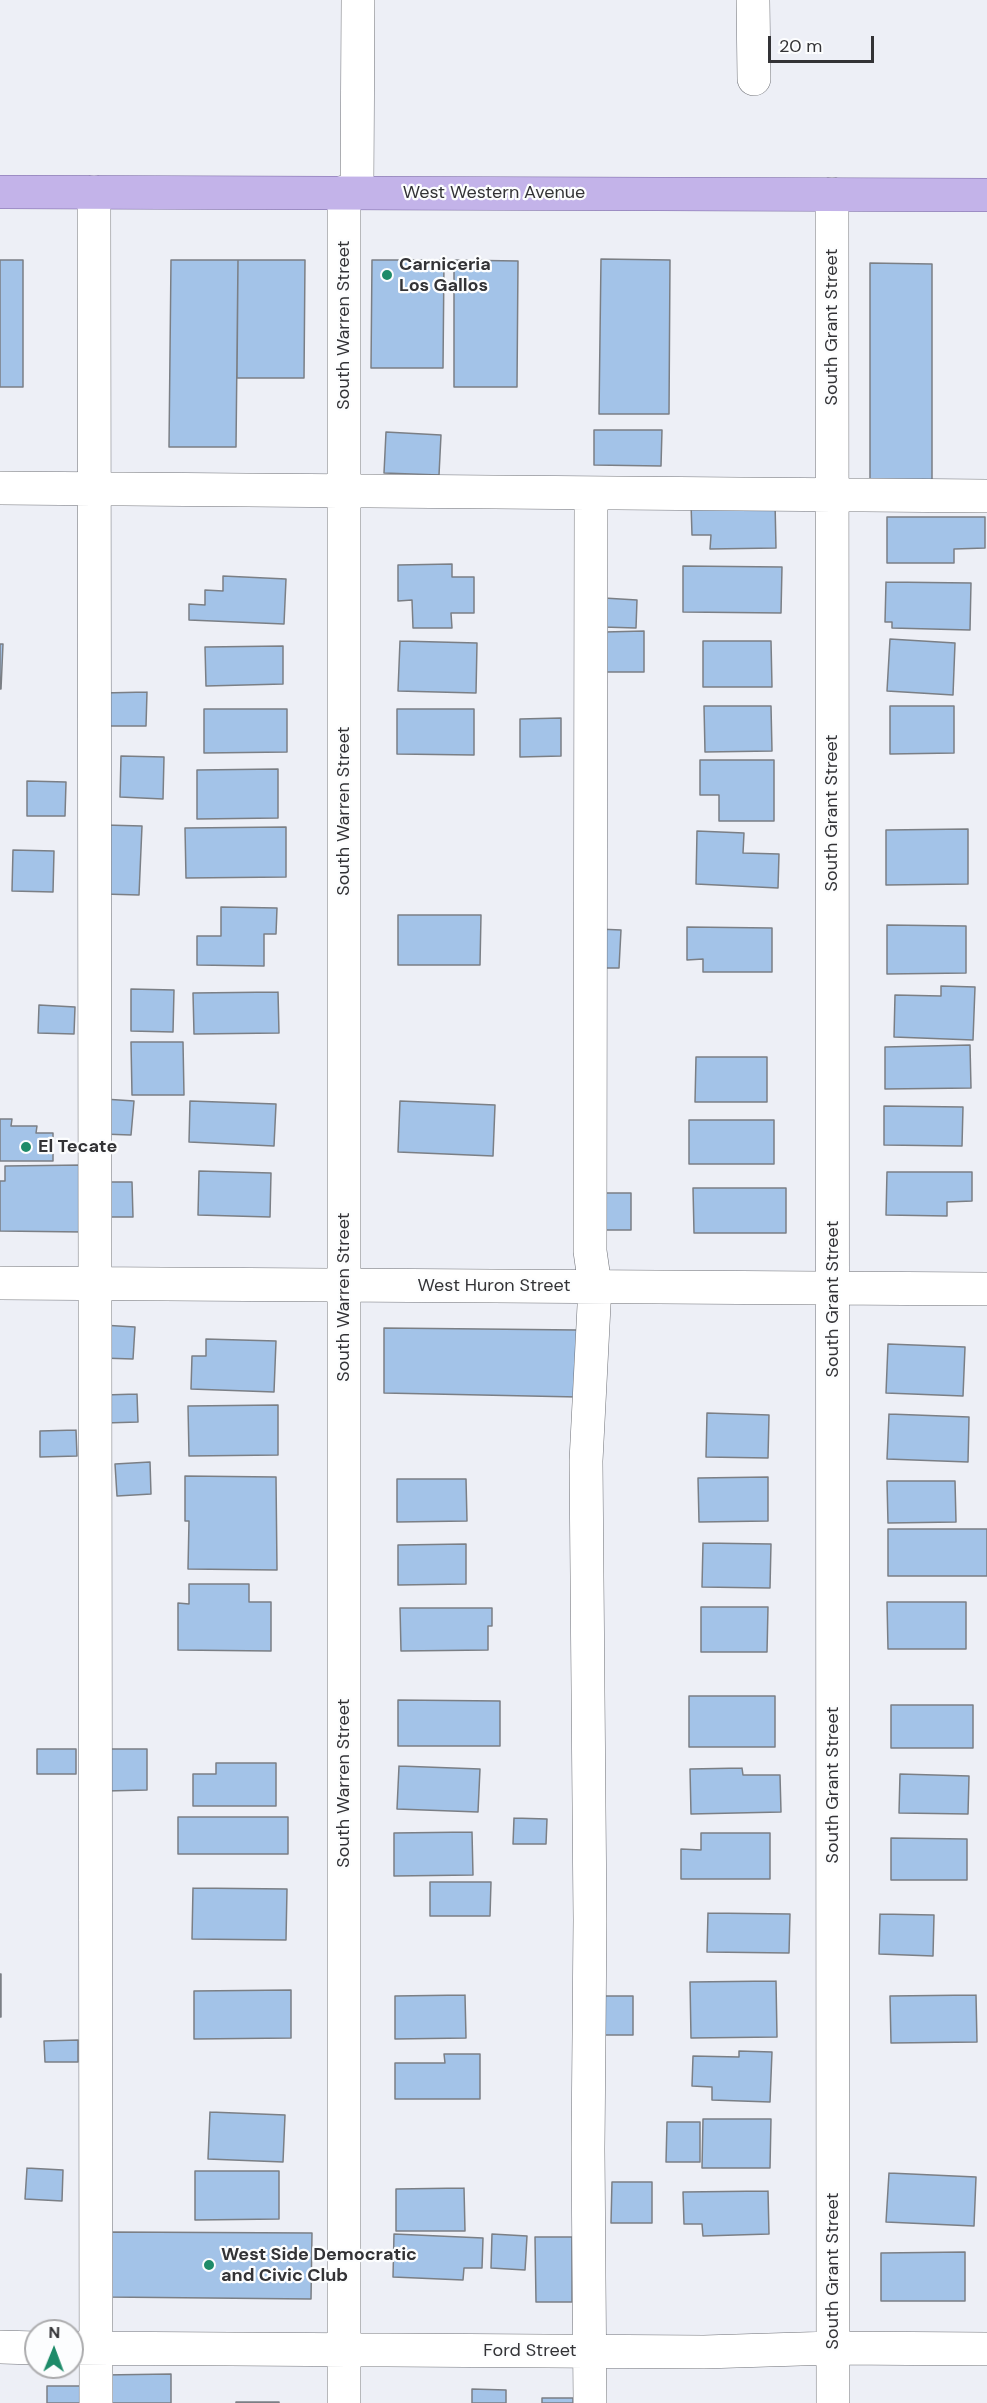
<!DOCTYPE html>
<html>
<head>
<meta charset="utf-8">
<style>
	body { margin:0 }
	#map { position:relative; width:987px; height:2403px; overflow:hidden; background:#edeff6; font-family:"DM Sans",sans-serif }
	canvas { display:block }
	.north { position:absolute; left:24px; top:2319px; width:60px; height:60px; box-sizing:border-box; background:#fcfdfe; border:2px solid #acacae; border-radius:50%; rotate:1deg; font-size:16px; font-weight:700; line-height:24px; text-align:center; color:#333336 }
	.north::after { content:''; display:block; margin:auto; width:21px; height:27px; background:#1e8b69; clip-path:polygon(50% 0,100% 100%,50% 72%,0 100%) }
	.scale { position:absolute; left:768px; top:36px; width:106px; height:27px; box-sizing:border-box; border:3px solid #333336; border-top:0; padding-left:8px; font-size:18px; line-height:21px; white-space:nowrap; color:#333336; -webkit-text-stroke:4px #fcfdfe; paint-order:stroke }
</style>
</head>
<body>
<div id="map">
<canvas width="987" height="2403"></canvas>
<div class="north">N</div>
<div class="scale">20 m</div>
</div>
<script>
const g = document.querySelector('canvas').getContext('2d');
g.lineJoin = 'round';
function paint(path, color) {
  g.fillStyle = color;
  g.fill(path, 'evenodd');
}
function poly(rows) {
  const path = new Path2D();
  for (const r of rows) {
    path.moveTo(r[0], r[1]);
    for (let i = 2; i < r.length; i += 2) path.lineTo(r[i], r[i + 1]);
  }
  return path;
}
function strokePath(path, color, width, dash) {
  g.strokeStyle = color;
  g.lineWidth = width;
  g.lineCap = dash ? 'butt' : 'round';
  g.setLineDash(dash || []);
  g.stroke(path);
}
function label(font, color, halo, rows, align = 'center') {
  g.font = font + ' "DM Sans",sans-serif';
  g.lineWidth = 4.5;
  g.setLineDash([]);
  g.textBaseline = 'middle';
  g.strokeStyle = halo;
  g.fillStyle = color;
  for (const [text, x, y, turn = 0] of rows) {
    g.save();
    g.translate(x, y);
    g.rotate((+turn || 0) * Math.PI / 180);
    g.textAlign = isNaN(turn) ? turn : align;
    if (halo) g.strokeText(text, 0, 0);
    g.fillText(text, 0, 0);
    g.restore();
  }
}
const building = poly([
	[601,259,670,260,669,414,599,414,601,259],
	[0,260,23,260,23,387,0,387,0,260],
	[171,260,238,260,236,447,169,447,171,260],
	[238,260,305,260,304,378,237,378,238,260],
	[372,260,444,260,443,368,371,368,372,260],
	[454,260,518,261,517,387,454,387,454,260],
	[870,263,932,264,932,481,870,481,870,263],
	[594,430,662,430,661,466,594,465,594,430],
	[386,432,441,435,439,475,384,473,386,432],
	[775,502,776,548,710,549,711,535,692,535,691,503,775,502],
	[887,517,985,517,985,548,954,549,954,563,887,563,887,517],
	[452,564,452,577,474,577,474,613,451,613,452,628,413,628,412,600,398,601,398,565,452,564],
	[683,566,782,567,781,613,683,612,683,566],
	[223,576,286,579,284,624,189,620,189,604,205,605,205,590,223,591,223,576],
	[886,582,971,583,970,630,892,628,892,622,885,622,886,582],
	[604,598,637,600,636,628,603,627,604,598],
	[644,631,644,672,605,672,605,632,644,631],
	[890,639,955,643,953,695,887,691,890,639],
	[400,641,477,643,476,693,398,691,400,641],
	[703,641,771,641,772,687,703,687,703,641],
	[0,644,3,644,1,689,0,689,0,644],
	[283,646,283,684,206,686,205,647,283,646],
	[147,692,146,726,103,726,103,693,147,692],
	[704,706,771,706,772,751,705,752,704,706],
	[890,706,954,706,954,753,890,754,890,706],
	[204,709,287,709,287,752,204,753,204,709],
	[397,709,474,709,474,755,397,754,397,709],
	[561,718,561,756,520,757,520,719,561,718],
	[121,756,164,757,163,799,120,797,121,756],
	[700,760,774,760,774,821,719,821,719,795,700,795,700,760],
	[278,769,278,818,197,819,197,770,278,769],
	[27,781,66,782,65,816,27,816,27,781],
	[105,825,142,826,139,895,103,894,105,825],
	[286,827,286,877,186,878,185,828,286,827],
	[968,829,968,884,886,885,886,830,968,829],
	[697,831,744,833,743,853,779,854,778,888,696,884,697,831],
	[13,850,54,851,53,892,12,891,13,850],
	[221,907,277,908,276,934,264,934,264,966,197,965,197,936,221,936,221,907],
	[398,915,481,915,480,965,398,965,398,915],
	[887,925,966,926,966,973,887,974,887,925],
	[687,927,772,928,772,972,703,972,703,959,687,960,687,927],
	[598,929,621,930,619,968,596,968,598,929],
	[941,986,975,987,973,1040,894,1037,895,995,941,996,941,986],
	[131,989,174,990,173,1032,131,1031,131,989],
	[278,992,279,1033,194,1034,193,993,278,992],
	[39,1005,75,1007,74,1034,38,1033,39,1005],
	[131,1042,183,1042,184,1095,132,1095,131,1042],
	[970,1045,971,1088,885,1089,885,1047,970,1045],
	[696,1057,767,1057,767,1102,695,1102,696,1057],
	[104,1099,134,1101,131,1135,102,1134,104,1099],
	[190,1101,276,1104,274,1146,189,1142,190,1101],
	[400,1101,495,1105,493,1156,398,1152,400,1101],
	[884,1106,963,1107,962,1146,884,1145,884,1106],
	[0,1119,12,1119,11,1126,37,1126,36,1133,53,1133,53,1161,0,1161,0,1119],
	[689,1120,774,1120,774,1164,689,1164,689,1120],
	[83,1165,83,1232,0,1231,0,1181,5,1181,5,1166,83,1165],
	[199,1171,271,1173,270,1217,198,1215,199,1171],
	[887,1172,972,1172,972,1201,947,1202,947,1216,886,1215,887,1172],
	[106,1182,132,1182,133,1217,107,1217,106,1182],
	[693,1188,786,1188,786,1233,694,1233,693,1188],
	[596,1193,631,1193,631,1230,596,1230,596,1193],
	[102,1325,135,1327,133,1359,101,1358,102,1325],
	[384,1328,578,1330,578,1397,384,1393,384,1328],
	[206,1339,276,1341,274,1392,191,1389,192,1356,206,1356,206,1339],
	[888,1344,965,1347,963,1396,886,1393,888,1344],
	[137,1394,138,1422,105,1423,104,1395,137,1394],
	[278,1405,278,1455,189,1456,188,1406,278,1405],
	[707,1413,769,1415,768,1458,706,1457,707,1413],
	[889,1414,969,1417,968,1462,887,1459,889,1414],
	[76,1430,77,1456,40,1457,40,1431,76,1430],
	[150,1462,151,1494,117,1496,115,1464,150,1462],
	[185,1476,276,1477,277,1570,188,1569,189,1521,185,1521,185,1476],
	[768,1477,768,1521,699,1522,698,1478,768,1477],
	[397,1479,466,1479,467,1521,397,1522,397,1479],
	[887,1481,955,1481,956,1522,888,1523,887,1481],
	[888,1529,987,1529,987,1576,888,1576,888,1529],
	[703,1543,771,1544,770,1588,702,1587,703,1543],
	[466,1544,466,1584,398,1585,398,1545,466,1544],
	[189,1584,249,1584,249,1602,271,1602,271,1651,178,1650,178,1603,189,1604,189,1584],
	[887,1602,966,1602,966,1649,888,1649,887,1602],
	[701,1607,768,1607,767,1652,701,1652,701,1607],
	[400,1608,492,1608,492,1626,488,1626,488,1650,401,1651,400,1608],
	[689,1696,775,1696,775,1747,689,1747,689,1696],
	[398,1700,500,1701,500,1746,398,1746,398,1700],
	[891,1705,973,1705,973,1748,891,1748,891,1705],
	[37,1749,76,1749,76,1774,37,1774,37,1749],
	[106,1749,147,1749,147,1790,106,1791,106,1749],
	[216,1763,276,1763,276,1806,193,1806,193,1774,216,1774,216,1763],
	[399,1766,480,1769,478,1812,397,1809,399,1766],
	[742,1768,743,1775,780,1775,781,1812,691,1814,690,1769,742,1768],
	[900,1774,969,1776,968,1814,899,1813,900,1774],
	[178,1817,288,1817,288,1854,178,1854,178,1817],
	[514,1818,547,1819,546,1844,513,1844,514,1818],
	[472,1832,473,1875,394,1876,394,1833,472,1832],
	[701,1833,770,1833,770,1879,681,1879,681,1849,701,1850,701,1833],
	[891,1838,967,1839,967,1880,891,1880,891,1838],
	[430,1882,491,1882,490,1916,430,1916,430,1882],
	[193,1888,287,1889,286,1940,192,1939,193,1888],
	[708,1913,790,1914,789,1953,707,1952,708,1913],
	[880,1914,934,1915,933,1956,879,1954,880,1914],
	[0,1974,1,1974,1,2017,0,2017,0,1974],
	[776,1981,777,2037,691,2038,690,1982,776,1981],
	[291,1990,291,2038,194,2039,194,1991,291,1990],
	[465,1995,466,2038,395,2039,395,1996,465,1995],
	[976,1995,977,2042,891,2043,890,1996,976,1995],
	[596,1996,633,1996,633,2035,596,2035,596,1996],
	[78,2040,78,2062,45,2062,44,2041,78,2040],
	[739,2051,772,2052,770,2102,712,2100,712,2087,692,2086,693,2056,739,2057,739,2051],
	[444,2054,480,2054,480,2099,395,2099,395,2063,445,2063,444,2054],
	[210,2112,285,2115,283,2162,208,2159,210,2112],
	[703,2119,771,2119,770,2168,702,2168,703,2119],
	[667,2122,700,2122,700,2162,666,2162,667,2122],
	[27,2168,63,2170,62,2201,25,2199,27,2168],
	[195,2171,279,2171,279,2219,195,2220,195,2171],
	[889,2173,976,2177,974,2226,886,2222,889,2173],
	[612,2182,652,2182,652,2223,611,2223,612,2182],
	[464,2188,465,2231,396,2231,396,2189,464,2188],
	[768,2191,769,2234,703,2236,702,2224,684,2224,683,2192,768,2191],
	[107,2232,312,2233,311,2299,107,2297,107,2232],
	[394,2234,483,2238,482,2268,464,2268,463,2280,393,2277,394,2234],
	[492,2234,527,2236,525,2270,491,2268,492,2234],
	[535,2237,572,2237,572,2302,536,2302,535,2237],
	[965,2252,965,2301,881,2301,881,2253,965,2252],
	[171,2374,171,2403,103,2403,103,2375,171,2374],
	[47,2386,81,2386,81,2403,47,2403,47,2386],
	[472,2389,506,2390,506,2403,472,2403,472,2389],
	[542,2398,573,2398,573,2403,542,2403,542,2398],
	[236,2402,279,2402,279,2403,236,2403,236,2402]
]);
const minor = poly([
	[753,0,754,79],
	[94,192,96,2403],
	[357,192,358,0],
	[832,194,833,2403],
	[0,488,987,496],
	[0,1283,987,1289],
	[0,2347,36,2348],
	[72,2348,704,2352,833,2348,987,2349],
	[344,2403,344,192],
	[590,2403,588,2149,590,1920,586,1461,595,1286,590,1251,591,494]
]);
const major = poly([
	[0,192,987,195]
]);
const markers = [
	[387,275,6,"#1e8b69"],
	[26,1147,6,"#1e8b69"],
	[209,2265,6,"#1e8b69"]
];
const streetNames = [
	["West Western Avenue",494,193],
	["South Warren Street",344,325,-90],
	["South Grant Street",832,327,-90],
	["South Warren Street",344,811,-90],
	["South Grant Street",832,813,-90],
	["West Huron Street",494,1286],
	["South Warren Street",344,1297,-90],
	["South Grant Street",833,1299,-90],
	["South Warren Street",344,1783,-90],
	["South Grant Street",833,1785,-90],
	["South Grant Street",833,2271,-90],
	["Ford Street",530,2351]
];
const poiNames = [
	["Carniceria",399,265],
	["Los Gallos",399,286],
	["El Tecate",38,1147],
	["West Side Democratic",221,2255],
	["and Civic Club",221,2276]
];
paint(building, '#a3c3e8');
strokePath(building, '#7b7f85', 1.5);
strokePath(minor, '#6f7177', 34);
strokePath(major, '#7766a1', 34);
strokePath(minor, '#fff', 33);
strokePath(major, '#c3b3e9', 33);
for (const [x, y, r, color] of markers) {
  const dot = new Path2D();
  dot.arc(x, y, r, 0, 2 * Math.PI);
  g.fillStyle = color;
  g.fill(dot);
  strokePath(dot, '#fcfdfe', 2);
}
label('18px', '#333336', '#fcfdfe', streetNames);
label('bold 18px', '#333336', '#fcfdfe', poiNames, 'left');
</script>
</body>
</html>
